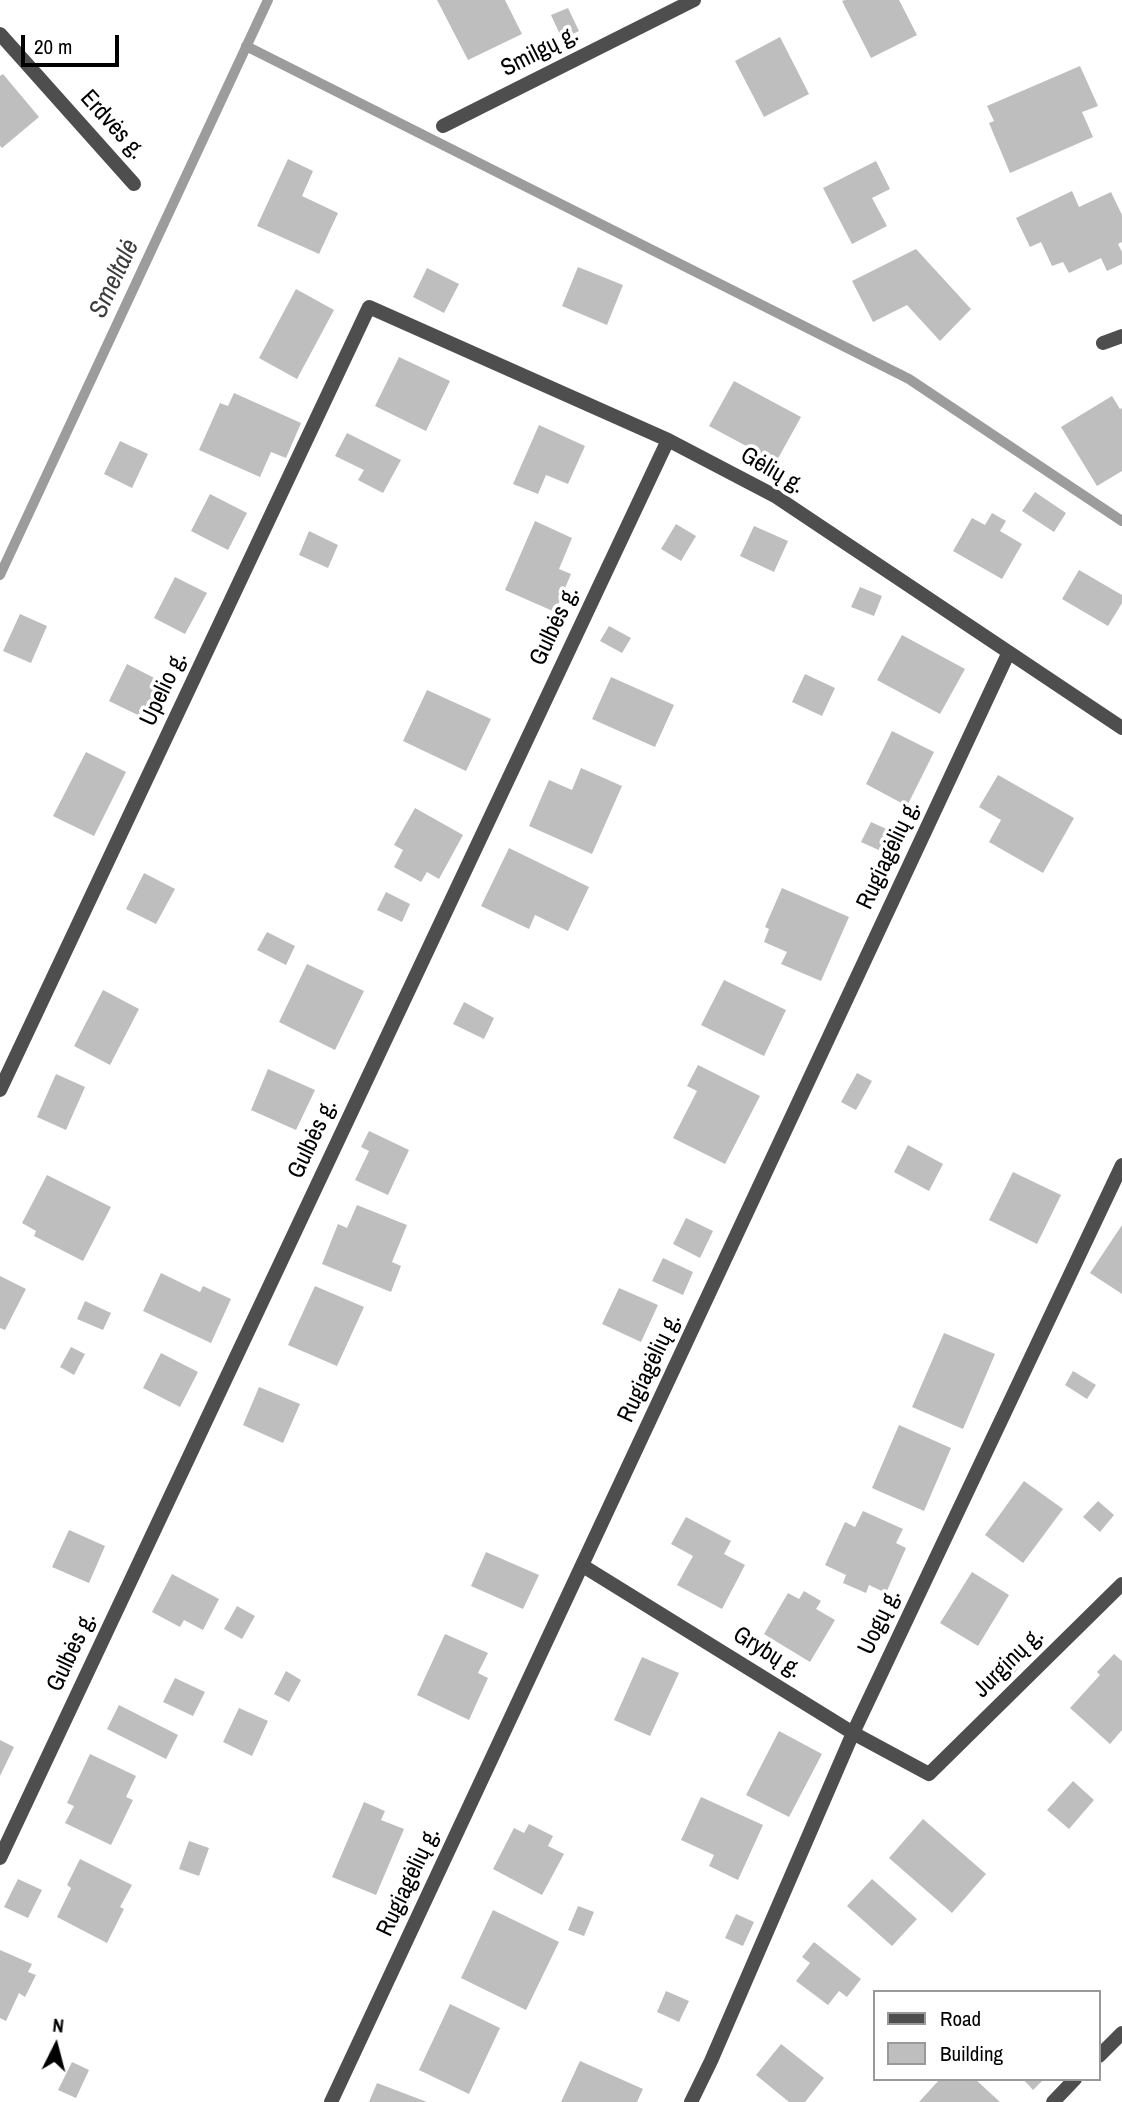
<!DOCTYPE html>
<html>
<head>
<meta charset="utf-8">
<style>
	body { margin:0 }
	#map { position:relative; width:1122px; height:2102px; overflow:hidden; background:#fff; font-family:"Archivo Narrow",sans-serif }
	canvas { display:block }
	.legend { position:absolute; left:873px; top:1990px; width:228px; height:91px; box-sizing:border-box; background:#fff; border:2px solid #999; margin:0; padding:9px 12px; list-style:none; font-size:21px; color:#000 }
	.legend li { display:flex; align-items:center; gap:14px; height:35px }
	.legend b { width:35px; border:2px solid #999 }
	.north { position:absolute; left:21px; top:2011px; width:70px; height:70px; -webkit-text-stroke:5px #fff; paint-order:stroke; rotate:6deg; font-size:19px; font-weight:700; line-height:28px; text-align:center; color:#000 }
	.north::after { content:''; display:block; margin:auto; width:24px; height:32px; background:#000; clip-path:polygon(50% 0,100% 100%,50% 72%,0 100%) }
	.scale { position:absolute; left:21px; top:35px; width:98px; height:32px; box-sizing:border-box; border:4px solid #000; border-top:0; padding-left:9px; font-size:21px; line-height:24px; white-space:nowrap; color:#000; -webkit-text-stroke:5px #fff; paint-order:stroke }
</style>
</head>
<body>
<div id="map">
<canvas width="1122" height="2102"></canvas>
<ul class="legend">
<li><b style="height:9px;background:#4e4e4e"></b>Road</li>
<li><b style="height:19px;background:#bebebe"></b>Building</li>
</ul>
<div class="north">N</div>
<div class="scale">20 m</div>
</div>
<script>
const g = document.querySelector('canvas').getContext('2d');
g.lineJoin = 'round';
function poly(rows) {
  const path = new Path2D();
  for (const r of rows) {
    path.moveTo(r[0], r[1]);
    for (let i = 2; i < r.length; i += 2) path.lineTo(r[i], r[i + 1]);
  }
  return path;
}
function strokePath(path, color, width, dash) {
  g.strokeStyle = color;
  g.lineWidth = width;
  g.lineCap = dash ? 'butt' : 'round';
  g.setLineDash(dash || []);
  g.stroke(path);
}
function paint(path, color) {
  g.fillStyle = color;
  g.fill(path, 'evenodd');
}
function label(font, color, halo, rows, align = 'center') {
  g.font = font + ' "Archivo Narrow",sans-serif';
  g.lineWidth = 7;
  g.setLineDash([]);
  g.textBaseline = 'middle';
  g.strokeStyle = halo;
  g.fillStyle = color;
  for (const [text, x, y, turn = 0] of rows) {
    g.save();
    g.translate(x, y);
    g.rotate((+turn || 0) * Math.PI / 180);
    g.textAlign = isNaN(turn) ? turn : align;
    if (halo) g.strokeText(text, 0, 0);
    g.fillText(text, 0, 0);
    g.restore();
  }
}
const stream = poly([
	[246,46,909,379,1122,521],
	[0,575,268,0]
]);
const building = poly([
	[437,0,505,0,522,34,468,60],
	[845,0,899,0,917,35,871,58,842,1],
	[568,8,579,31,562,39,551,15],
	[780,37,809,94,764,117,735,61],
	[1080,66,1098,106,1082,112,1093,137,1010,173,989,123,994,121,987,106],
	[3,74,39,117,2,148,0,146,0,76],
	[288,159,313,171,302,196,338,213,319,254,257,226],
	[876,161,890,189,872,198,887,226,852,244,823,188],
	[1072,191,1079,207,1111,192,1122,215,1122,242,1118,244,1122,252,1122,264,1107,271,1101,258,1069,273,1063,262,1052,266,1041,242,1030,247,1016,218],
	[916,249,971,309,940,341,907,305,873,322,852,281],
	[578,267,623,285,607,325,562,306],
	[427,268,459,284,444,313,413,297],
	[296,289,334,310,297,379,259,358],
	[399,357,450,381,426,431,375,406],
	[734,381,801,417,776,462,709,426],
	[234,393,301,423,286,458,271,452,260,477,199,450,220,403,228,406],
	[1112,396,1120,409,1122,408,1122,471,1097,486,1061,427],
	[539,425,585,446,568,484,546,475,538,494,513,484],
	[347,433,401,460,383,493,358,480,364,470,335,456],
	[120,441,148,454,132,488,104,474],
	[1035,492,1066,513,1054,532,1022,511],
	[210,494,247,513,228,550,191,531],
	[992,513,1006,521,1000,531,1022,544,1002,579,953,551,972,518,985,525],
	[535,521,572,538,559,569,571,574,555,612,505,590],
	[676,524,696,536,681,561,661,549],
	[754,526,788,541,774,572,740,556],
	[309,531,338,545,328,568,299,555],
	[1079,570,1122,595,1122,603,1108,626,1062,599],
	[175,577,207,593,185,634,154,618],
	[860,587,882,596,874,616,851,607],
	[20,614,47,626,31,663,3,651],
	[609,626,631,638,622,653,600,641],
	[902,635,965,669,940,714,877,680],
	[127,664,166,684,148,720,109,701],
	[805,674,835,688,822,716,792,702],
	[611,677,674,705,655,747,592,719],
	[427,690,491,719,466,771,403,741],
	[892,731,934,752,907,806,866,784],
	[86,752,126,772,94,836,53,816],
	[581,768,622,786,592,854,529,826,549,780,572,790],
	[998,775,1074,818,1043,873,989,842,1001,820,979,807],
	[415,808,463,835,439,879,427,872,421,882,394,867,403,850,394,845],
	[871,822,902,836,892,856,861,842],
	[509,848,589,887,568,931,535,915,529,929,481,906],
	[144,873,175,889,156,924,126,909],
	[782,888,849,917,821,981,781,964,787,952,764,942,769,929,765,927],
	[386,892,410,904,402,922,377,910],
	[267,932,295,946,286,965,257,950],
	[307,964,364,991,335,1050,279,1022],
	[724,980,786,1010,764,1056,701,1025],
	[103,990,139,1009,110,1065,74,1046],
	[464,1002,494,1018,484,1039,453,1024],
	[698,1065,760,1096,725,1164,673,1138,697,1091,687,1086],
	[268,1069,315,1090,296,1130,251,1110],
	[857,1073,872,1081,856,1110,841,1102],
	[56,1074,85,1087,66,1130,37,1117],
	[369,1131,409,1150,388,1195,355,1180,369,1151,361,1147],
	[908,1145,943,1164,929,1191,894,1172],
	[1013,1172,1061,1195,1037,1244,989,1220],
	[47,1175,111,1207,83,1261,34,1236,36,1231,22,1223],
	[357,1205,407,1225,392,1262,401,1266,391,1292,322,1264,338,1224,347,1228],
	[686,1218,713,1231,700,1258,673,1244],
	[1122,1225,1122,1294,1090,1273],
	[663,1258,693,1272,683,1295,652,1281],
	[161,1273,200,1292,203,1286,231,1299,211,1343,143,1311],
	[0,1276,26,1289,5,1330,0,1328],
	[315,1286,364,1307,337,1366,288,1345],
	[619,1288,658,1305,641,1342,602,1324],
	[85,1301,111,1313,103,1330,77,1319],
	[944,1333,995,1354,963,1429,912,1407],
	[71,1347,85,1354,74,1375,60,1367],
	[161,1353,198,1372,180,1407,143,1388],
	[1073,1371,1096,1385,1087,1399,1065,1385],
	[259,1387,300,1404,283,1443,243,1425],
	[899,1425,951,1448,924,1511,872,1488],
	[1024,1481,1063,1509,1023,1563,985,1535],
	[1098,1501,1114,1515,1100,1532,1083,1517],
	[863,1511,903,1529,896,1543,906,1548,886,1593,869,1585,866,1593,843,1583,846,1575,825,1565,845,1522,855,1527],
	[686,1517,731,1541,724,1554,745,1565,722,1609,677,1585,693,1556,671,1544],
	[69,1530,105,1546,89,1583,52,1567],
	[486,1552,539,1575,523,1609,471,1586],
	[972,1572,1009,1595,978,1646,940,1623],
	[172,1574,219,1599,203,1630,184,1620,180,1627,152,1612],
	[804,1591,821,1601,816,1609,835,1620,810,1662,764,1634,788,1593,799,1599],
	[237,1606,255,1616,242,1639,224,1629],
	[445,1634,488,1653,478,1673,488,1678,469,1720,417,1695],
	[1010,1652,1023,1662,1009,1680,995,1670],
	[1114,1654,1122,1661,1122,1730,1110,1744,1070,1708,1100,1675,1097,1672],
	[642,1657,679,1673,650,1736,614,1720],
	[286,1671,301,1680,289,1702,274,1694],
	[175,1678,205,1692,193,1716,163,1702],
	[119,1705,178,1735,166,1759,107,1729],
	[239,1708,268,1721,252,1756,223,1742],
	[779,1731,822,1754,789,1817,746,1795],
	[0,1740,14,1747,0,1776],
	[90,1754,136,1776,126,1797,133,1800,111,1845,65,1823,74,1806,67,1803],
	[1073,1781,1094,1800,1069,1829,1047,1810],
	[701,1797,763,1825,738,1880,709,1866,714,1855,681,1840],
	[364,1802,385,1811,381,1820,404,1829,376,1895,332,1877],
	[923,1819,986,1874,952,1913,889,1858],
	[529,1824,553,1836,548,1846,564,1854,542,1895,493,1869,514,1828,524,1833],
	[189,1841,209,1848,199,1876,179,1869],
	[80,1859,132,1885,120,1907,124,1909,107,1943,57,1917,71,1888,67,1885],
	[18,1879,42,1890,28,1918,4,1907],
	[872,1879,917,1919,892,1946,847,1906],
	[578,1906,594,1912,584,1936,568,1930],
	[493,1910,559,1942,526,2010,461,1978],
	[736,1914,754,1922,743,1946,725,1938],
	[814,1942,861,1979,847,1997,839,1991,828,2005,796,1981,810,1963,802,1957],
	[0,1950,32,1964,28,1972,36,1975,25,1997,19,1993,6,2021,0,2018],
	[666,1991,689,2001,679,2022,657,2012],
	[450,2004,500,2028,469,2094,419,2070],
	[781,2044,824,2078,805,2102,789,2102,756,2075],
	[580,2061,643,2089,637,2102,561,2102],
	[72,2062,89,2070,76,2098,58,2090],
	[940,2079,975,2079,1000,2102,919,2102],
	[1023,2079,1044,2079,1033,2090],
	[377,2083,427,2102,369,2102]
]);
const street = poly([
	[0,34,134,184],
	[443,126,694,0],
	[1103,343,1122,336],
	[0,1090,369,307,668,440,775,496,1122,728],
	[583,1566,853,1733,929,1774,1122,1584],
	[0,1858,668,440],
	[1099,2056,1122,2033],
	[331,2102,1008,654],
	[691,2102,711,2061,853,1733,1122,1165],
	[1053,2102,1075,2079]
]);
const streetNames = [
	["Smilgų g.",540,52,-27],
	["Erdvės g.",112,125,48],
	["Gėlių g.",772,471,30],
	["Gulbės g.",555,626,-65],
	["Upelio g.",164,689,-65],
	["Rugiagėlių g.",889,855,-65],
	["Gulbės g.",313,1139,-65],
	["Rugiagėlių g.",650,1368,-65],
	["Uogų g.",880,1622,-65],
	["Gulbės g.",72,1652,-65],
	["Grybų g.",767,1653,32],
	["Jurginų g.",1009,1663,-45],
	["Rugiagėlių g.",409,1882,-65]
];
const waterNames = [
	["Smeltalė",115,279,-65]
];
strokePath(stream, '#9c9c9c', 10);
paint(building, '#bebebe');
strokePath(street, '#4e4e4e', 14);
label('24px', '#000', '#fff', streetNames);
label('italic 26px', '#3d3d3d', '#fff', waterNames);
</script>
</body>
</html>
